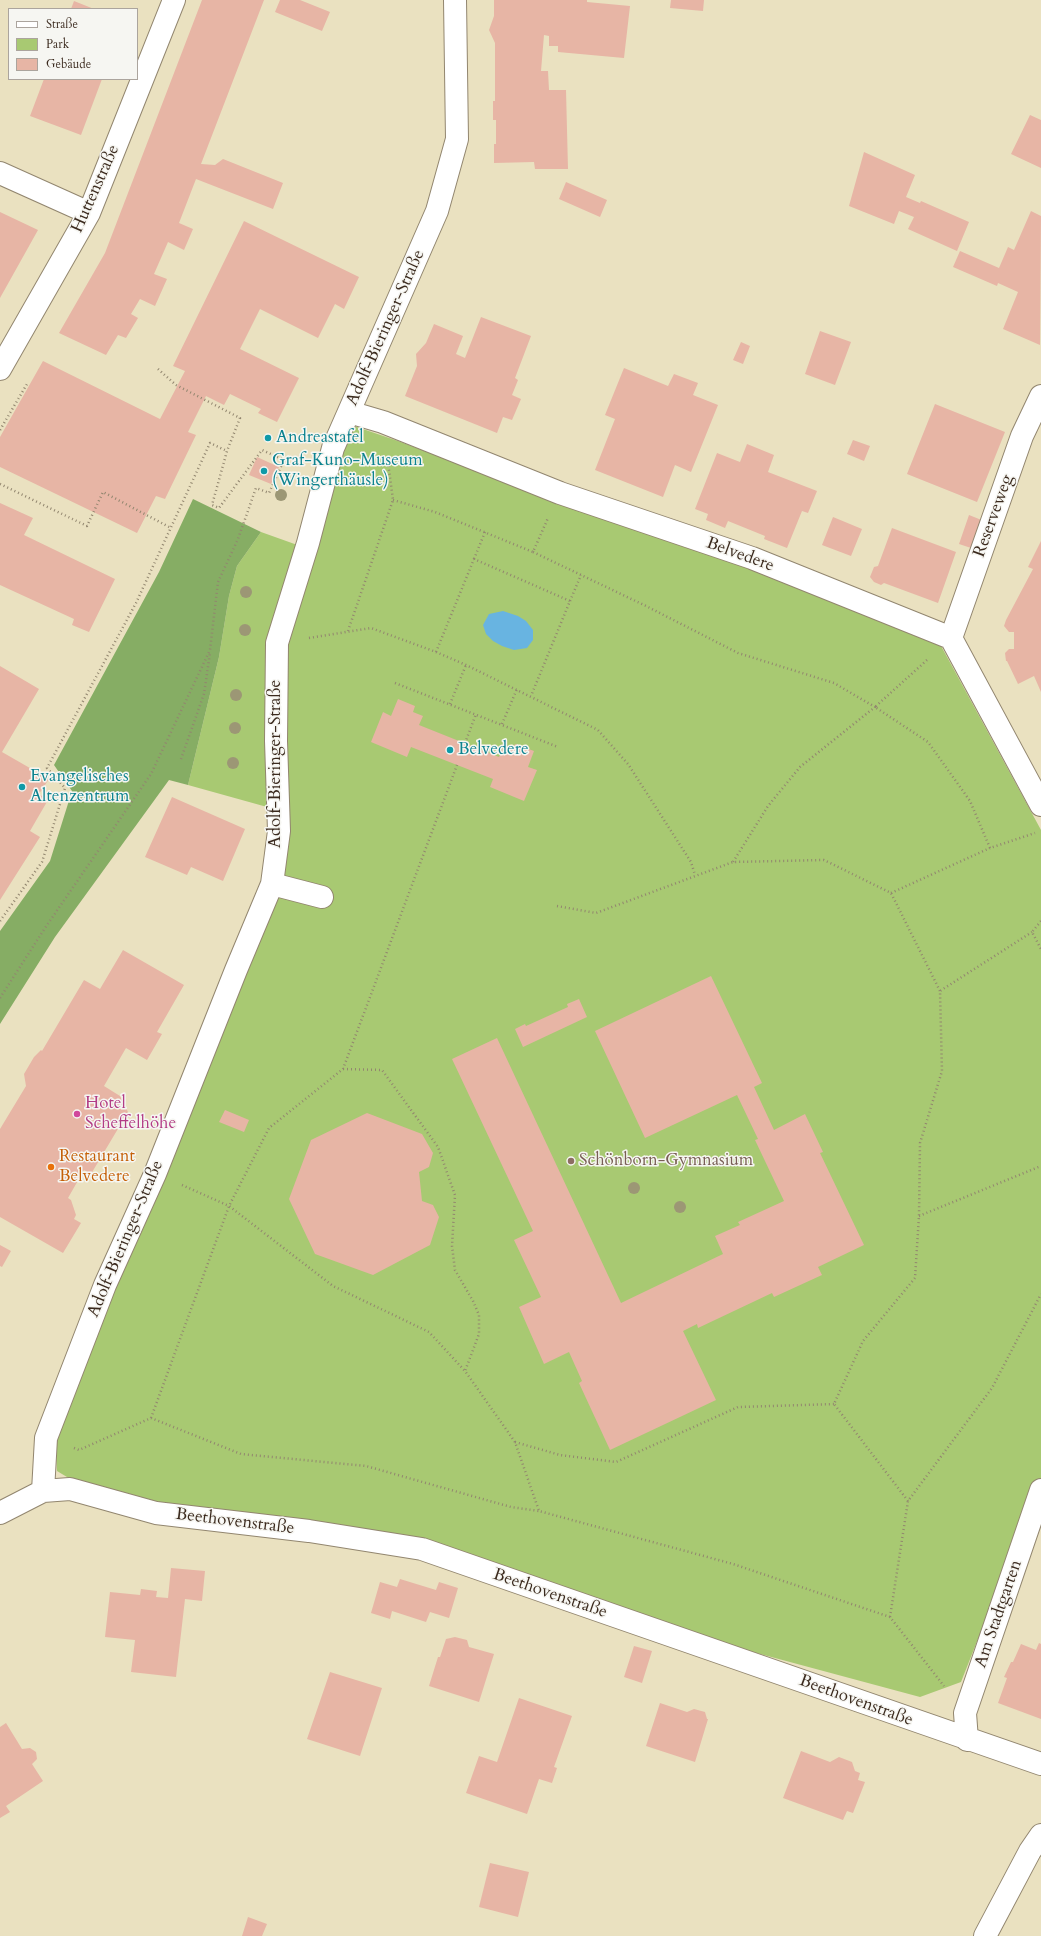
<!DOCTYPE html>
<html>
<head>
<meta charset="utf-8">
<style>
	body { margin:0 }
	#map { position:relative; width:1041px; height:1936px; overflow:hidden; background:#eae1c0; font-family:Cardo,serif }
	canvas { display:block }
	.legend { position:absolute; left:8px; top:8px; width:130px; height:72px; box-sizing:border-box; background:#f6f6f2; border:1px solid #aba49d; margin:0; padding:5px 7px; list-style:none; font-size:12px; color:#3b2a1e }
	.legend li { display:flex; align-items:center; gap:8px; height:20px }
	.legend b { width:20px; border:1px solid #aba49d }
</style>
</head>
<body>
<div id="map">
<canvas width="1041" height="1936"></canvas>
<ul class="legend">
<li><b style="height:5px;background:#fff"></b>Straße</li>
<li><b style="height:11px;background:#a8c972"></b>Park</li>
<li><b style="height:11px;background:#e7b5a5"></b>Gebäude</li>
</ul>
</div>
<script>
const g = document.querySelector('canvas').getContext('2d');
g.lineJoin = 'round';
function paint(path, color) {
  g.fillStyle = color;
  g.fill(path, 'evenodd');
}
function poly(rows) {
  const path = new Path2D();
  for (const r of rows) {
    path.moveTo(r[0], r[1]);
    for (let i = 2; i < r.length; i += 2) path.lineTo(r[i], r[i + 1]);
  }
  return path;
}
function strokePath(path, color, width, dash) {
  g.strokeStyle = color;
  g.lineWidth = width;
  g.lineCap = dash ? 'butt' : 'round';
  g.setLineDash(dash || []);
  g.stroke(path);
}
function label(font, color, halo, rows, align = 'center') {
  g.font = font + ' Cardo,serif';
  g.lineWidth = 3;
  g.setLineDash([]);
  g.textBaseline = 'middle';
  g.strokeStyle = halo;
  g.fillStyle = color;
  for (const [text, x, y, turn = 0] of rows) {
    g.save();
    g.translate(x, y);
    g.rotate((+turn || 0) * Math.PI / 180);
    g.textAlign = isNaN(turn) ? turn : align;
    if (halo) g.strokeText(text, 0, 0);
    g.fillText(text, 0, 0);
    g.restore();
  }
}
const green = poly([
	[354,426,398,441,538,494,753,566,940,644,1041,830,1041,1479,961,1682,920,1697,697,1637,422,1542,156,1503,72,1480,57,1471,55,1434,112,1292,227,1020,285,874,285,812,188,785,219,657,229,596,237,566,261,532,303,547,329,457]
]);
const forest = poly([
	[193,499,261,532,237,566,229,596,219,657,188,785,169,780,55,937,0,1024,0,931,50,861,72,791,54,765,159,572]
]);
const water = poly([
	[503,611,518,616,526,621,533,630,533,640,527,648,514,650,502,646,493,641,486,634,483,625,489,614]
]);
const building = poly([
	[202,0,264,0,201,164,215,165,223,159,283,183,273,209,196,179,179,223,193,229,184,250,168,242,154,274,167,279,155,306,140,299,131,314,138,318,126,338,118,335,106,355,59,333,105,253],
	[280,0,300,0,330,12,322,31,275,12],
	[494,0,587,0,587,2,630,6,624,58,558,52,558,46,549,46,549,36,544,35,541,71,548,71,549,90,566,90,568,169,535,169,534,162,494,163,494,144,496,144,496,120,493,120,493,101,495,101,495,43,489,30,494,16],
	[671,0,704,0,703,11,670,8],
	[74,1,94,9,71,9],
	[44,79,102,79,81,135,30,116],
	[1030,115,1041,120,1041,168,1011,154],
	[864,152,915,175,906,197,920,203,921,201,969,222,957,251,908,229,914,217,899,211,894,224,849,206],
	[566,182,607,200,600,217,559,199],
	[1031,211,1041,216,1040,345,1003,329,1018,292,998,283,997,286,953,267,960,251,999,268,1008,247,1014,250],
	[0,212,38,230,0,298],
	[244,221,359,277,344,309,335,304,318,338,260,309,240,349,299,378,277,422,258,413,261,409,230,394,224,405,206,396,188,432,196,435,165,499,156,496,137,533,0,467,0,437,43,361,160,419,185,371,173,366],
	[481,317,531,336,515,378,518,380,512,395,521,399,512,420,503,417,497,433,405,396,417,366,416,354,426,343,434,324,463,336,456,354,465,358],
	[820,331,851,342,835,385,805,374],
	[741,342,750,346,743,364,733,360],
	[624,368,668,386,674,374,698,383,693,395,718,405,691,472,675,465,663,497,595,470,615,419,605,415],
	[935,404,1005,432,977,502,907,474],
	[853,440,870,446,864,461,847,454],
	[747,444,774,455,768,472,817,491,808,513,802,511,787,548,764,539,765,536,728,521,725,528,706,520,708,514,695,509,717,453,740,462],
	[257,457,279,467,271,484,249,475],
	[0,503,33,518,24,535,115,579,89,632,72,625,74,619,0,585],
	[969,515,984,521,974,549,959,544],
	[833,517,862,529,851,556,822,545],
	[892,528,956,552,938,603,884,583,881,585,874,582,870,577,874,567,878,566],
	[1041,541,1041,692,1034,676,1018,684,1007,661,1006,661,1005,653,1009,649,1014,649,1014,632,1009,632,1004,626,1006,620,1033,569,1028,567],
	[0,666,39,689,2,752,49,779,39,794,48,800,30,831,40,837,0,900],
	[398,699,415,706,413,712,423,716,419,725,499,757,504,745,513,749,515,744,534,751,528,767,537,770,524,801,490,787,493,779,411,747,407,757,371,742,383,712,391,716],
	[172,797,245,829,223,881,191,867,187,875,145,857],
	[123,950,184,985,157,1032,162,1034,147,1060,126,1048,104,1086,120,1096,128,1112,91,1174,84,1170,68,1198,71,1200,76,1215,74,1219,81,1223,63,1253,0,1217,0,1129,26,1086,24,1074,34,1057,41,1050,42,1051,84,980,100,989],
	[711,976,762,1083,754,1087,774,1130,805,1114,823,1152,820,1153,864,1245,818,1267,822,1275,774,1297,772,1293,698,1328,697,1324,683,1331,716,1400,610,1450,579,1383,582,1381,569,1352,544,1364,519,1307,541,1297,514,1240,533,1231,452,1059,497,1038,621,1303,723,1254,715,1236,740,1225,738,1222,784,1201,755,1140,758,1139,737,1095,645,1138,595,1031],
	[579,999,587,1017,523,1047,515,1029,525,1024,526,1026,568,1007,567,1004],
	[225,1110,249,1120,244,1132,219,1122],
	[367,1113,422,1134,433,1153,429,1167,419,1172,422,1201,433,1205,439,1217,430,1245,373,1275,315,1254,289,1199,311,1140],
	[0,1245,11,1251,2,1267,0,1266],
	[171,1568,205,1571,202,1601,185,1599,176,1677,131,1672,135,1640,105,1637,110,1592,140,1595,141,1589,157,1591,156,1597,168,1598],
	[400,1579,436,1590,439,1582,458,1588,449,1618,430,1612,426,1622,392,1611,390,1619,371,1613,380,1582,397,1587],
	[455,1637,467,1640,469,1647,494,1654,479,1702,429,1686,438,1657,440,1657,446,1639],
	[1039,1643,1041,1644,1041,1719,998,1703,1007,1678,1004,1677,1011,1662,1013,1662,1021,1644,1036,1650],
	[634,1646,652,1651,642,1683,624,1677],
	[330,1672,382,1688,360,1756,307,1739],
	[519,1698,572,1716,554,1767,557,1768,552,1783,539,1779,527,1814,466,1793,479,1756,497,1762],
	[660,1703,687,1712,694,1709,705,1712,707,1719,708,1719,695,1762,646,1746],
	[6,1723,22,1749,30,1748,36,1752,37,1759,32,1764,43,1781,6,1806,10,1812,0,1818,0,1727],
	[801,1751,830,1762,839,1757,852,1762,855,1771,860,1773,858,1780,865,1782,853,1813,847,1811,843,1820,783,1798],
	[490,1863,529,1872,518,1917,479,1907],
	[248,1917,267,1924,262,1936,242,1936]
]);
const path = poly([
	[158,369,176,385,240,418,227,451,212,505,219,508,262,450,284,460,301,459],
	[0,430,27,384],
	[0,484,87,526,103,492,171,528],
	[393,500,435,512,533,552,548,518],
	[533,552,646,606,738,653,834,683,875,707,800,767,768,806,733,862],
	[474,559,485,532],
	[570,601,581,575],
	[348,631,393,500,387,455],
	[309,638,371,628,436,652,466,665,598,730,628,764,691,862,695,875],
	[436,652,474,559,570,601,531,696],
	[927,660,875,707,928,742,970,801,990,848,1035,833],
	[395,683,558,747],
	[450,704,466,665],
	[502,724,517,689],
	[465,743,476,714],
	[181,759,204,694,210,653],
	[891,893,990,848],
	[557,906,596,913,733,862,824,860,891,893,940,991],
	[0,921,42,862,65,788,47,768,136,603,210,443,227,451],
	[1041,921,1032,932,1041,949],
	[0,998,45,928,151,774,210,650,218,582,238,539,256,488,269,493,284,460],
	[343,1069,382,1070,438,1147,455,1195,452,1246,455,1270,473,1301,479,1315,479,1334,465,1371],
	[182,1185,229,1206,333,1286,429,1332,465,1371,515,1442,539,1511,733,1564,890,1617,944,1686],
	[919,1216,1041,1166],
	[151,1418,229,1206,269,1128,343,1069,457,765],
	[515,1442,560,1455,616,1462,738,1407,834,1404],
	[74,1448,79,1450,151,1418,241,1454,366,1466,511,1507,539,1511],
	[908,1501,834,1404,863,1341,915,1278,919,1216,920,1143,942,1071,940,991,1032,932],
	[890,1617,908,1501,992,1388,1041,1294]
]);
const minor = poly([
	[0,173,89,213],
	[0,369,89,213,174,0],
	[349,412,383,422,560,493,752,558,951,638,1041,805],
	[951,638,1022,436,1041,396],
	[272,884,322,897],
	[43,1491,70,1489,156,1513,309,1531,422,1549,1041,1764],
	[0,1513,43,1491,46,1438,105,1285,155,1174,236,970,272,884,279,831,276,741,277,643,308,543,333,448,437,211,457,139,455,0],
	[967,1740,965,1713,1041,1490],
	[985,1936,1030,1851,1041,1835]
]);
const trees = [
	[281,495],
	[246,592],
	[245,630],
	[236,695],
	[235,728],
	[233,763],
	[634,1188],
	[680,1207]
];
const markers = [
	[268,438,4,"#0f9aa8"],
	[264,471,4,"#0f9aa8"],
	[450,750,4,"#0f9aa8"],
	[22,787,4,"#0f9aa8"],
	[77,1114,4,"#d1479c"],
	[571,1161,4,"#8d6e63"],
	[51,1167,4,"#e8710a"]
];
const streetNames = [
	["Huttenstraße",96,189,-66],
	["Adolf-Bieringer-Straße",386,328,-66],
	["Reserveweg",994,516,-70],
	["Belvedere",740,555,20],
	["Adolf-Bieringer-Straße",276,764,-90],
	["Adolf-Bieringer-Straße",126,1239,-67],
	["Beethovenstraße",235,1522,7],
	["Beethovenstraße",550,1594,19],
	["Am Stadtgarten",999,1614,-71],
	["Beethovenstraße",856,1701,20]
];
const cultureNames = [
	["Andreastafel",276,438],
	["Graf-Kuno-Museum",272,461],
	["(Wingerthäusle)",272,481],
	["Belvedere",458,750],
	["Evangelisches",30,777],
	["Altenzentrum",30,797]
];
const hotelNames = [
	["Hotel",85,1104],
	["Scheffelhöhe",85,1124]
];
const foodNames = [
	["Restaurant",59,1157],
	["Belvedere",59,1177]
];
const educationNames = [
	["Schönborn-Gymnasium",579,1161]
];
paint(green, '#a8c972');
paint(forest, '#86ad64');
paint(water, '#68b4e1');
paint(building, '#e7b5a5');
strokePath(minor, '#92866f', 24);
strokePath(path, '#92866f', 2.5, [1, 3]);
strokePath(minor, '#fff', 22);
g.fillStyle = '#9c9775';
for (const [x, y] of trees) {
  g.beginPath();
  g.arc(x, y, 6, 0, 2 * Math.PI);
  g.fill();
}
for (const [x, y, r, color] of markers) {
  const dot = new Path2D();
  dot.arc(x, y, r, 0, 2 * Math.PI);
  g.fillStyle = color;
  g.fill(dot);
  strokePath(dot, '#f6f6f2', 1.5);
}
label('17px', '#3b2a1e', '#f6f6f2', streetNames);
label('17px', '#0d838f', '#f6f6f2', cultureNames, 'left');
label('17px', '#b23c85', '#f6f6f2', hotelNames, 'left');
label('17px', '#c56008', '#f6f6f2', foodNames, 'left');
label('17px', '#785e54', '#f6f6f2', educationNames, 'left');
</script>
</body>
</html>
